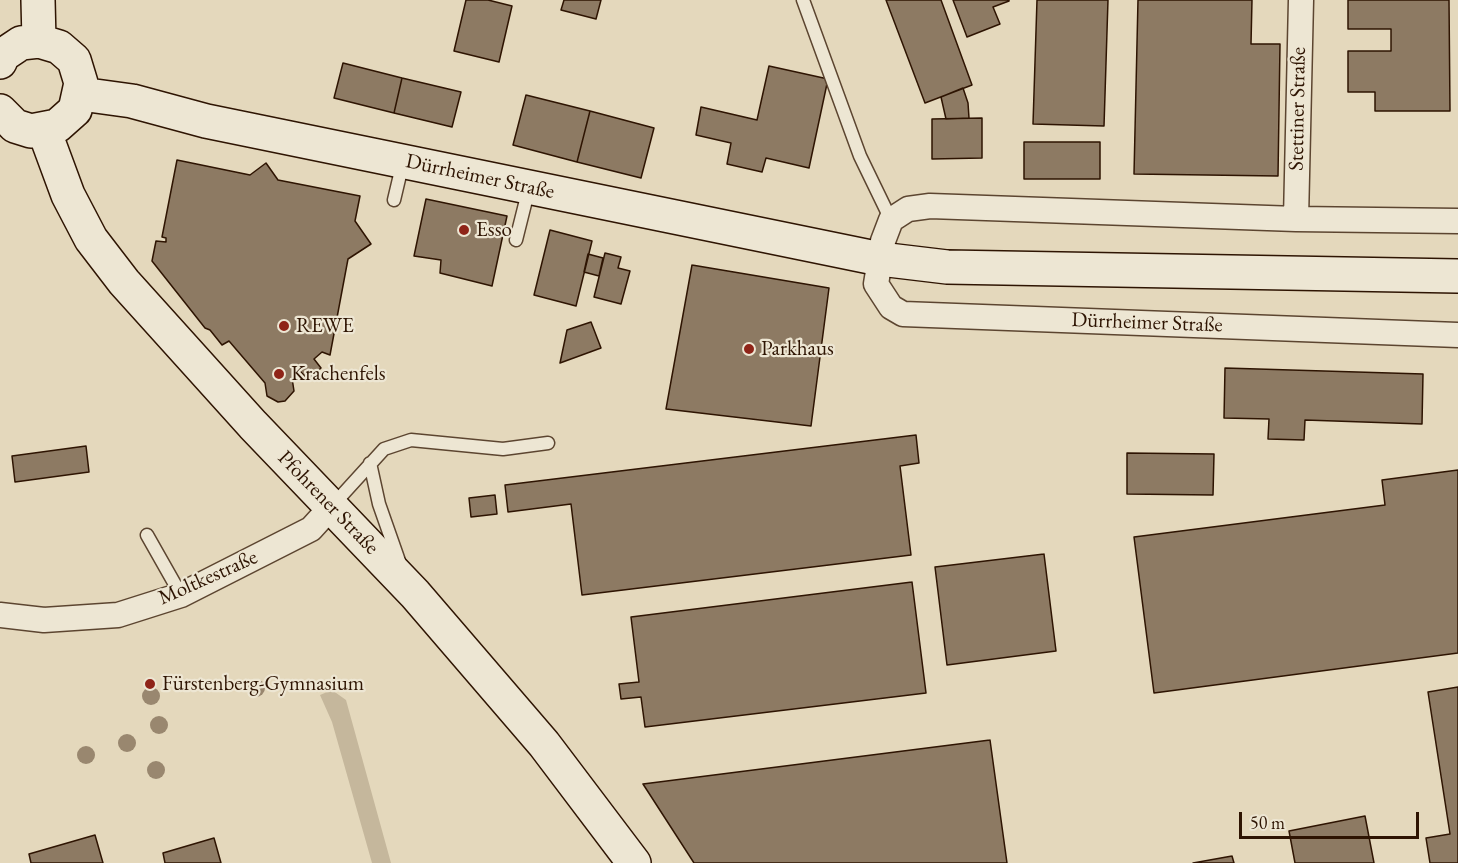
<!DOCTYPE html>
<html>
<head>
<meta charset="utf-8">
<style>
	body { margin:0 }
	#map { position:relative; width:1458px; height:863px; overflow:hidden; background:#e4d8bc; font-family:"EB Garamond",serif }
	canvas { display:block }
	.scale { position:absolute; left:1239px; top:812px; width:180px; height:27px; box-sizing:border-box; border:3px solid #2e1402; border-top:0; padding-left:8px; font-size:18px; line-height:21px; white-space:nowrap; color:#2e1402; -webkit-text-stroke:4px #ede6d3; paint-order:stroke }
</style>
</head>
<body>
<div id="map">
<canvas width="1458" height="863"></canvas>
<div class="scale">50 m</div>
</div>
<script>
const g = document.querySelector('canvas').getContext('2d');
g.lineJoin = 'round';
function paint(path, color) {
  g.fillStyle = color;
  g.fill(path, 'evenodd');
}
function poly(rows) {
  const path = new Path2D();
  for (const r of rows) {
    path.moveTo(r[0], r[1]);
    for (let i = 2; i < r.length; i += 2) path.lineTo(r[i], r[i + 1]);
  }
  return path;
}
function strokePath(path, color, width, dash) {
  g.strokeStyle = color;
  g.lineWidth = width;
  g.lineCap = dash ? 'butt' : 'round';
  g.setLineDash(dash || []);
  g.stroke(path);
}
function label(font, color, halo, rows, align = 'center') {
  g.font = font + ' "EB Garamond",serif';
  g.lineWidth = 4.5;
  g.setLineDash([]);
  g.textBaseline = 'middle';
  g.strokeStyle = halo;
  g.fillStyle = color;
  for (const [text, x, y, turn = 0] of rows) {
    g.save();
    g.translate(x, y);
    g.rotate((+turn || 0) * Math.PI / 180);
    g.textAlign = isNaN(turn) ? turn : align;
    if (halo) g.strokeText(text, 0, 0);
    g.fillText(text, 0, 0);
    g.restore();
  }
}
const green = poly([
	[332,690,346,700,391,863,372,863,332,722,320,695]
]);
const building = poly([
	[466,0,488,0,512,6,499,62,454,51,466,0],
	[564,0,601,0,596,19,561,10,564,0],
	[886,0,941,0,972,85,925,103,886,0],
	[953,0,1009,0,1009,1,993,7,1000,24,967,37,953,0],
	[1037,0,1108,0,1104,126,1033,124,1037,0],
	[1138,0,1252,0,1251,44,1280,44,1278,176,1134,174,1138,0],
	[1348,0,1449,0,1450,111,1375,111,1375,92,1348,92,1348,51,1391,51,1391,29,1348,29,1348,0],
	[343,63,402,78,394,113,334,98,343,63],
	[769,66,828,79,809,168,766,158,762,172,727,164,731,143,696,135,701,107,757,120,769,66],
	[402,78,461,92,452,127,394,113,402,78],
	[963,88,968,103,969,118,946,119,941,97,963,88],
	[526,95,590,111,577,162,513,145,526,95],
	[590,111,654,128,641,178,577,162,590,111],
	[982,118,982,158,932,159,932,119,982,118],
	[1024,142,1100,142,1100,179,1024,179,1024,142],
	[177,160,250,175,266,163,278,180,360,196,355,221,371,244,348,259,330,355,322,352,314,359,321,368,308,380,300,371,292,378,294,391,285,401,278,402,267,396,265,383,229,341,222,345,210,330,205,328,152,261,156,241,166,242,166,238,162,237,177,160],
	[426,199,507,216,492,286,440,273,441,260,414,256,426,199],
	[550,230,592,241,576,306,534,295,550,230],
	[605,253,621,257,618,268,630,271,621,304,594,297,605,253],
	[588,254,603,258,599,276,584,272,588,254],
	[692,265,829,288,811,426,666,409,692,265],
	[591,322,601,348,560,363,567,330,591,322],
	[1225,368,1423,374,1422,424,1305,420,1304,440,1268,439,1269,419,1224,418,1225,368],
	[916,435,919,463,900,466,911,555,582,595,571,504,508,512,505,485,916,435],
	[86,446,89,472,15,482,12,456,86,446],
	[1127,453,1214,454,1213,495,1127,494,1127,453],
	[1458,470,1458,653,1154,693,1134,537,1385,505,1382,480,1458,470],
	[495,495,497,514,471,517,469,498,495,495],
	[1044,554,1056,651,947,665,935,567,1044,554],
	[912,582,926,693,645,727,641,697,621,699,619,684,639,682,631,617,912,582],
	[1458,687,1458,863,1430,863,1426,838,1450,834,1428,692,1458,687],
	[990,740,1007,863,694,863,643,784,990,740],
	[1365,816,1374,863,1295,863,1289,831,1365,816],
	[95,835,103,863,31,863,29,854,95,835],
	[214,838,221,863,165,863,163,853,214,838],
	[1232,856,1234,863,1193,863,1232,856]
]);
const lane = poly([
	[803,0,860,156,891,220],
	[394,200,403,162],
	[516,240,529,188],
	[370,463,379,504,399,561],
	[333,505,384,449,411,440,503,449,548,443],
	[147,535,181,595]
]);
const street = poly([
	[1296,219,1301,0],
	[1458,221,1296,219,930,206,908,209,891,220,883,241,876,284,891,307,903,314,1458,335],
	[0,615,44,620,118,615,181,595,311,529,331,507]
]);
const secondary = poly([
	[38,0,39,41],
	[0,62,3,55,21,43,39,41,59,47,74,60,81,83,75,110,57,126,31,131,15,126,0,111],
	[81,94,132,101,206,121,880,259,947,267,1458,276],
	[44,130,68,195,91,239,124,282,253,425,415,594,544,744,634,863]
]);
const trees = [
	[256,688],
	[151,696],
	[159,725],
	[127,743],
	[86,755],
	[156,770]
];
const markers = [
	[464,230,6,"#8f2418"],
	[284,326,6,"#8f2418"],
	[749,349,6,"#8f2418"],
	[279,374,6,"#8f2418"],
	[150,684,6,"#8f2418"]
];
const streetNames = [
	["Stettiner Straße",1298,109,-89],
	["Dürrheimer Straße",480,177,12],
	["Dürrheimer Straße",1147,323,2],
	["Pfohrener Straße",328,503,46],
	["Moltkestraße",208,578,-24]
];
const poiNames = [
	["Esso",476,230],
	["REWE",296,326],
	["Parkhaus",761,349],
	["Krachenfels",291,374],
	["Fürstenberg-Gymnasium",162,684]
];
paint(green, '#c5b79c');
paint(building, '#8d7a63');
strokePath(building, '#2e1402', 1.5);
strokePath(lane, '#5c4530', 15);
strokePath(street, '#5c4530', 27);
strokePath(secondary, '#2e1402', 36);
strokePath(lane, '#ede6d3', 12);
strokePath(street, '#ede6d3', 24);
strokePath(secondary, '#ede6d3', 33);
g.fillStyle = '#99876f';
for (const [x, y] of trees) {
  g.beginPath();
  g.arc(x, y, 9, 0, 2 * Math.PI);
  g.fill();
}
for (const [x, y, r, color] of markers) {
  const dot = new Path2D();
  dot.arc(x, y, r, 0, 2 * Math.PI);
  g.fillStyle = color;
  g.fill(dot);
  strokePath(dot, '#ede6d3', 2);
}
label('21px', '#2e1402', '#ede6d3', streetNames);
label('21px', '#2e1402', '#ede6d3', poiNames, 'left');
</script>
</body>
</html>
